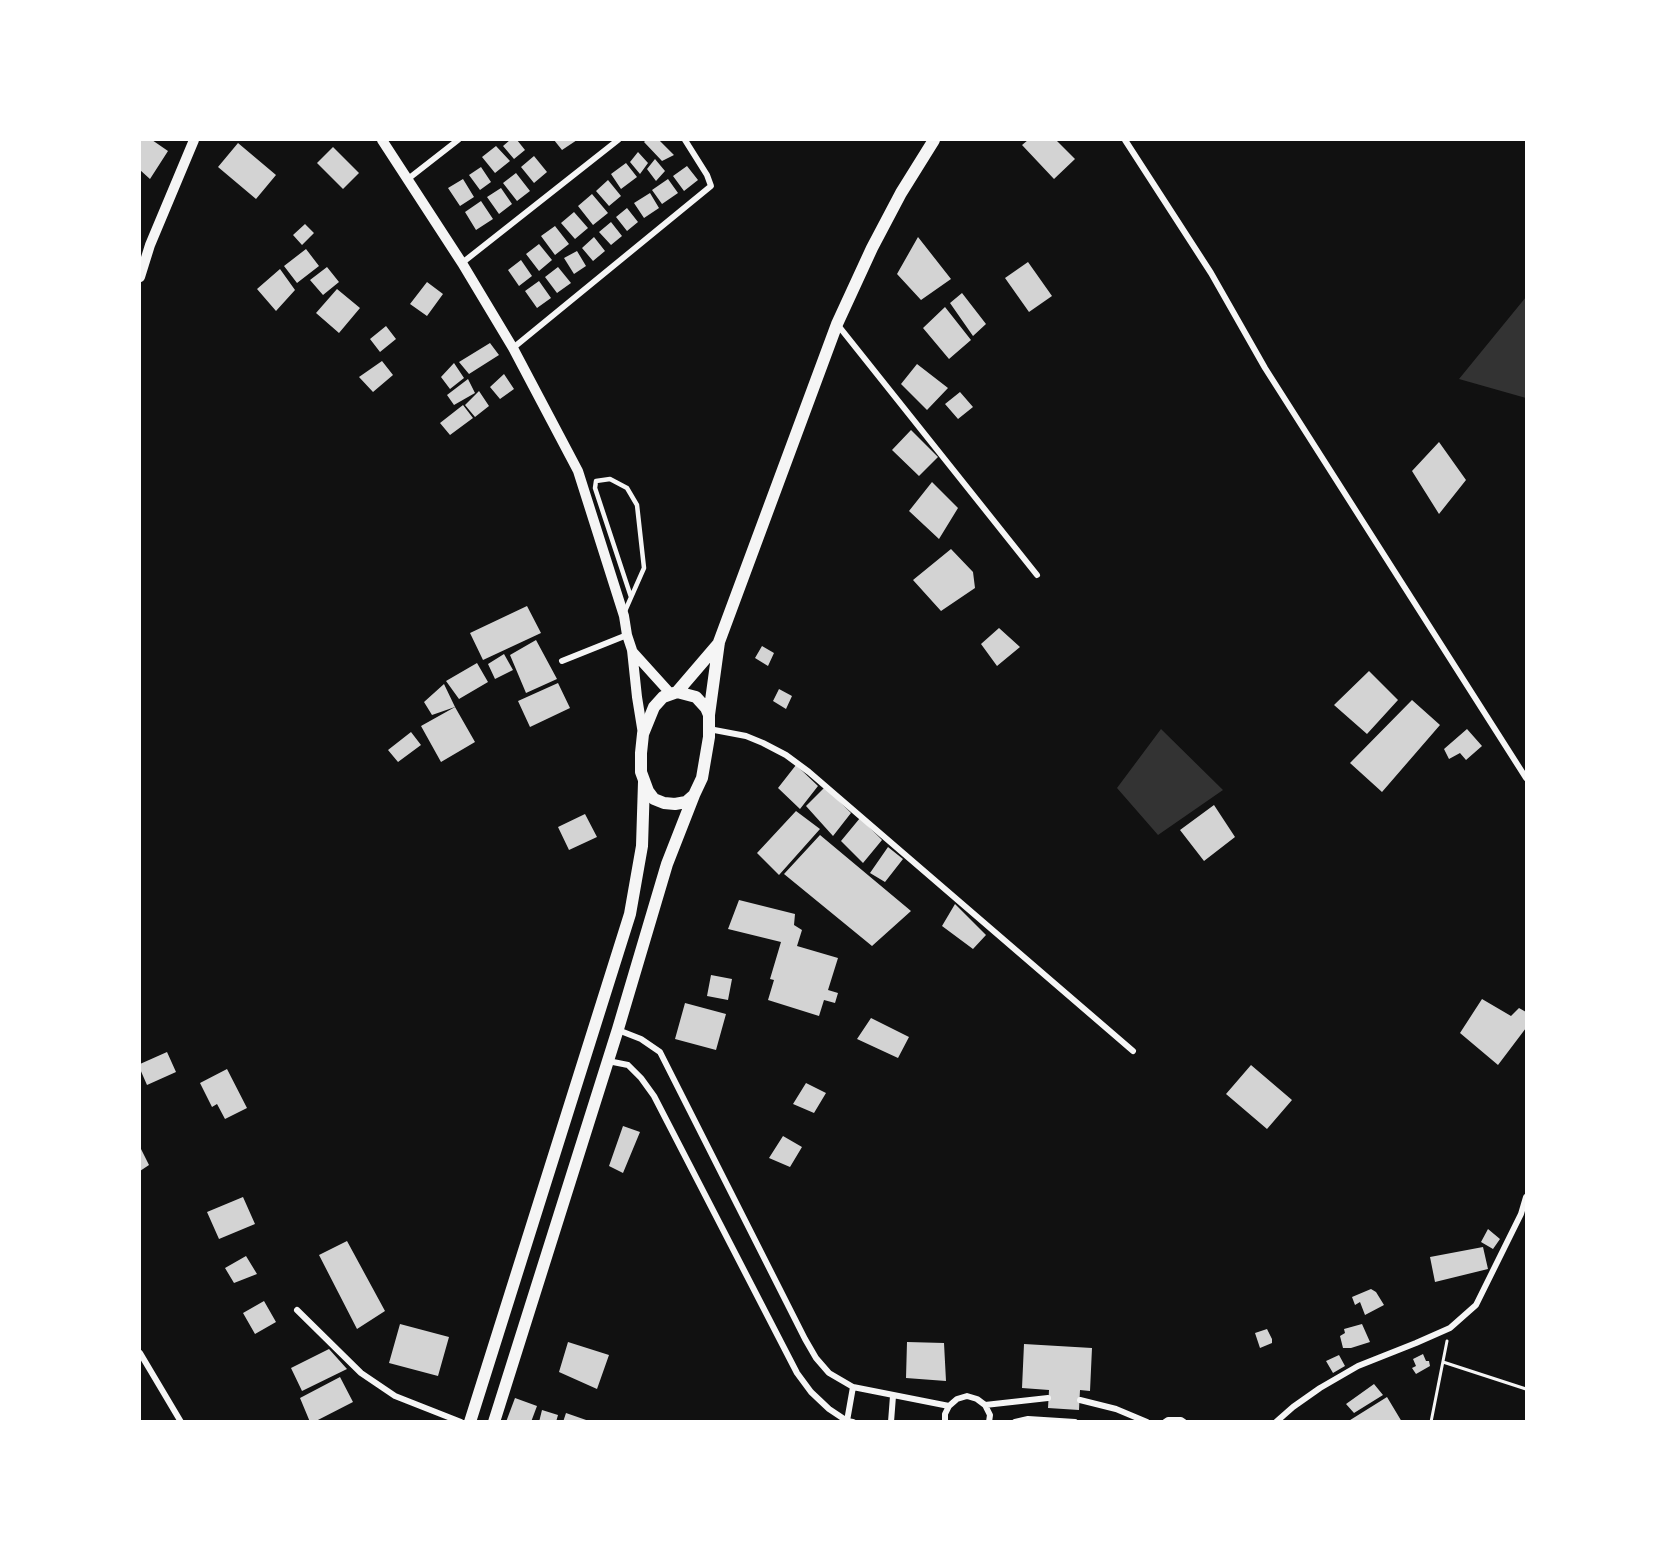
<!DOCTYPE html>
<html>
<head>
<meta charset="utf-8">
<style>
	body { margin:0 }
	#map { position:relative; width:1666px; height:1561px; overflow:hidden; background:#111; font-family:"Fira Sans",sans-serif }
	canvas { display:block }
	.frame { position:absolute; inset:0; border:141px solid #fff; pointer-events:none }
</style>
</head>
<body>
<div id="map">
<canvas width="1666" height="1561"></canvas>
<div class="frame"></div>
</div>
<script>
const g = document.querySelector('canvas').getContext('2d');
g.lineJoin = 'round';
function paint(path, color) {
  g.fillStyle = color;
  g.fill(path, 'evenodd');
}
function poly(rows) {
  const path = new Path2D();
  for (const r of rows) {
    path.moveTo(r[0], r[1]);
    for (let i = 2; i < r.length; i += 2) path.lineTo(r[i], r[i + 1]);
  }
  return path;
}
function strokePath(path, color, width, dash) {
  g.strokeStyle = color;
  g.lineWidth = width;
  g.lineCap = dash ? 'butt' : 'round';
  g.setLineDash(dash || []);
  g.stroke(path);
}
const water = poly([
	[1526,297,1526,398,1459,379],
	[1161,729,1223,790,1158,835,1117,788]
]);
const building = poly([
	[140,140,152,140,168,151,150,179,140,170],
	[510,140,517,140,525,150,514,159,503,146],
	[554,140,577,140,562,150],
	[646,140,659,140,674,155,662,161,644,142],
	[1028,140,1056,140,1075,159,1054,179,1022,145],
	[238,143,276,175,256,199,218,167],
	[496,146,510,161,495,173,482,157],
	[333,147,359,173,343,189,317,163],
	[638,152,648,163,640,174,630,162],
	[534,156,547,172,534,183,521,167],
	[655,159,665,171,656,181,647,169],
	[626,163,637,177,621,189,611,174],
	[687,166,698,180,684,191,673,176],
	[481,167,491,182,480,190,469,175],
	[516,173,530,191,517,201,503,183],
	[463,179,474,197,460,206,448,188],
	[668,179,678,193,662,204,652,190],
	[608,180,621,196,609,206,596,191],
	[501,188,512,204,499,214,487,197],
	[650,193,659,208,644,218,634,203],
	[592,194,608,213,593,225,578,206],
	[481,201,493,219,476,230,465,212],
	[627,208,638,222,627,231,616,217],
	[574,212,588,228,575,239,561,223],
	[611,222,622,236,611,245,599,232],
	[305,224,314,233,302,245,293,235],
	[555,226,569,244,555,255,541,236],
	[594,237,605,251,593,261,582,248],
	[918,237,951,279,921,300,897,274],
	[539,244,552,260,539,271,526,254],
	[306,249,319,266,297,283,284,266],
	[577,251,586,266,574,274,564,258],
	[521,260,532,276,519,286,508,270],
	[1028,262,1052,296,1029,312,1005,278],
	[327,267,339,282,323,295,310,280],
	[558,267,571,283,557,293,545,277],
	[280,269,295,290,276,311,257,289],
	[539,281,551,298,537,308,525,291],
	[427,282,443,294,427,316,410,304],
	[337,289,360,308,339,333,316,313],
	[962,293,986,324,973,336,950,303],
	[945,307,971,340,949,359,923,328],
	[386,326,396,339,380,352,370,339],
	[490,343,499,355,469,374,459,362],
	[382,361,393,375,373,392,359,377],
	[454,363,464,378,450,389,441,377],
	[917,364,948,388,927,410,901,384],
	[504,374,514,389,500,399,490,387],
	[468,379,475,393,454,405,447,395],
	[479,391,489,406,475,417,465,405],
	[960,392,973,407,958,419,945,404],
	[463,405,473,418,450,435,440,423],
	[911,430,938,457,919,476,892,450],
	[1439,442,1466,480,1439,514,1412,471],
	[932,482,958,508,939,539,909,511],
	[951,549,973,572,975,588,941,611,913,580],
	[527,606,541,633,483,660,470,633],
	[999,628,1020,647,997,666,981,644],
	[536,640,557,679,526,693,510,655],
	[762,646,774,653,768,666,755,658],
	[504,654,513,670,495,679,488,664],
	[477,663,488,682,459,699,446,681],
	[1369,671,1398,700,1367,734,1334,705],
	[558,683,570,708,530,727,518,701],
	[444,684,455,707,432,715,424,702],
	[779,689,792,696,786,709,773,701],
	[1412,700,1440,725,1382,792,1350,763],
	[455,707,475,742,441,762,421,726],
	[1467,729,1482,746,1466,760,1460,753,1449,759,1444,749],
	[411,732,421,745,398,762,388,750],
	[796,765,818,786,800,809,778,788],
	[825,787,851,813,833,836,806,806],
	[1214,805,1235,837,1204,861,1180,830],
	[796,811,820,829,779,875,757,853],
	[585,814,597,837,569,850,558,827],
	[860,818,882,840,863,863,841,841],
	[820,835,911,911,872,946,784,874],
	[888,847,903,859,885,882,870,873],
	[739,900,795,914,794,925,802,930,797,946,838,958,828,990,838,993,835,1003,824,1000,819,1016,768,1000,774,980,770,979,781,942,728,929],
	[955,904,986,935,973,949,942,926],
	[711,975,732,979,728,1000,707,996],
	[1482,999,1511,1016,1519,1008,1526,1012,1526,1028,1498,1065,1460,1033],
	[685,1003,726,1014,716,1050,675,1039],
	[871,1018,909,1037,898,1058,857,1039],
	[167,1052,176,1072,147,1085,140,1069,140,1064],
	[1251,1065,1292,1100,1267,1129,1226,1094],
	[227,1069,247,1108,225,1119,217,1104,212,1107,200,1083],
	[806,1083,826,1093,814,1113,793,1104],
	[623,1126,640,1132,623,1173,609,1166],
	[783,1136,802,1147,790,1167,769,1158],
	[140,1147,149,1165,140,1171],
	[243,1197,255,1224,219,1239,207,1212],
	[1488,1229,1500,1239,1493,1249,1481,1242],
	[347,1241,385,1311,357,1329,319,1255],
	[1483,1247,1488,1269,1435,1282,1430,1257],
	[246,1256,257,1274,234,1283,225,1268],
	[1371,1289,1376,1292,1384,1305,1365,1315,1360,1302,1355,1305,1352,1297],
	[264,1301,276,1322,255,1334,243,1313],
	[400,1324,449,1337,438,1376,389,1363],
	[1362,1324,1370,1342,1351,1348,1343,1348,1340,1336,1345,1333,1344,1329],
	[1267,1329,1272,1339,1272,1343,1260,1348,1255,1333],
	[568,1342,609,1355,597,1389,559,1372],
	[907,1342,944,1343,946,1381,906,1378],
	[1024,1344,1092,1348,1090,1391,1080,1390,1079,1410,1048,1408,1049,1390,1022,1388],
	[329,1349,347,1369,302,1391,291,1368],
	[1423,1354,1426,1361,1429,1361,1430,1366,1416,1374,1412,1368,1416,1366,1413,1359],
	[1339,1355,1345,1366,1333,1373,1326,1361],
	[340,1377,353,1402,314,1422,310,1422,300,1398],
	[1374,1384,1383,1395,1354,1413,1346,1404],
	[1387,1397,1402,1422,1347,1422],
	[515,1398,537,1406,531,1422,506,1422],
	[542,1410,558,1415,556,1422,539,1422],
	[566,1413,589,1421,589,1422,563,1422]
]);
const path = poly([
	[1443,1362,1526,1389],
	[1431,1422,1447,1341]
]);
const service = poly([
	[625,611,644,568,637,505,627,488,610,479,596,481,595,488,631,597]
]);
const minor = poly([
	[1125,140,1211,273,1265,368,1526,778],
	[408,179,458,140],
	[462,263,618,140],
	[837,324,1037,575],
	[513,348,711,186,707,175,685,140],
	[562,661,627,635],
	[709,729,746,736,763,743,786,755,809,772,1133,1051],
	[618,1030,641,1039,660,1052,805,1339,816,1358,829,1373,853,1387,949,1406],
	[608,1061,628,1065,641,1078,654,1096,797,1373,811,1392,829,1409,847,1421,853,1422],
	[297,1310,361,1373,395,1396,461,1422],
	[140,1353,181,1422],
	[1080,1400,1116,1409,1147,1422],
	[985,1405,1048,1398],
	[847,1421,853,1387],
	[891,1422,893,1396],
	[945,1422,945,1414,949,1406,957,1399,967,1396,977,1399,985,1405,990,1415,989,1422],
	[1015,1422,1028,1419,1075,1422],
	[1165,1422,1168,1420,1181,1420,1184,1422],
	[1276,1422,1293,1407,1320,1388,1358,1366,1416,1343,1450,1328,1476,1305,1521,1214,1526,1197]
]);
const tertiary = poly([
	[382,140,462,263,513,348,578,471,624,616,627,635,632,650,637,697,643,734],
	[140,277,150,245,194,140],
	[632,651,670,693]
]);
const secondary = poly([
	[677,692,696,697,706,708,709,715,709,737,702,778,694,795,686,802,675,804,664,803,654,799,648,791,641,772,641,753,643,734,654,707,663,697,677,692],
	[677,692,719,643],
	[709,715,719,642,837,324,872,248,901,193,934,140],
	[470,1422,630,914,642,846,644,782],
	[494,1422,618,1029,667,864,694,795]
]);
paint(water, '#333');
paint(building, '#d3d3d3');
strokePath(path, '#f5f5f5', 3);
strokePath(service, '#f5f5f5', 4.5);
strokePath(minor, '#f5f5f5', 6);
strokePath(tertiary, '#f5f5f5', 10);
strokePath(secondary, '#f5f5f5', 12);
</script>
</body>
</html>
